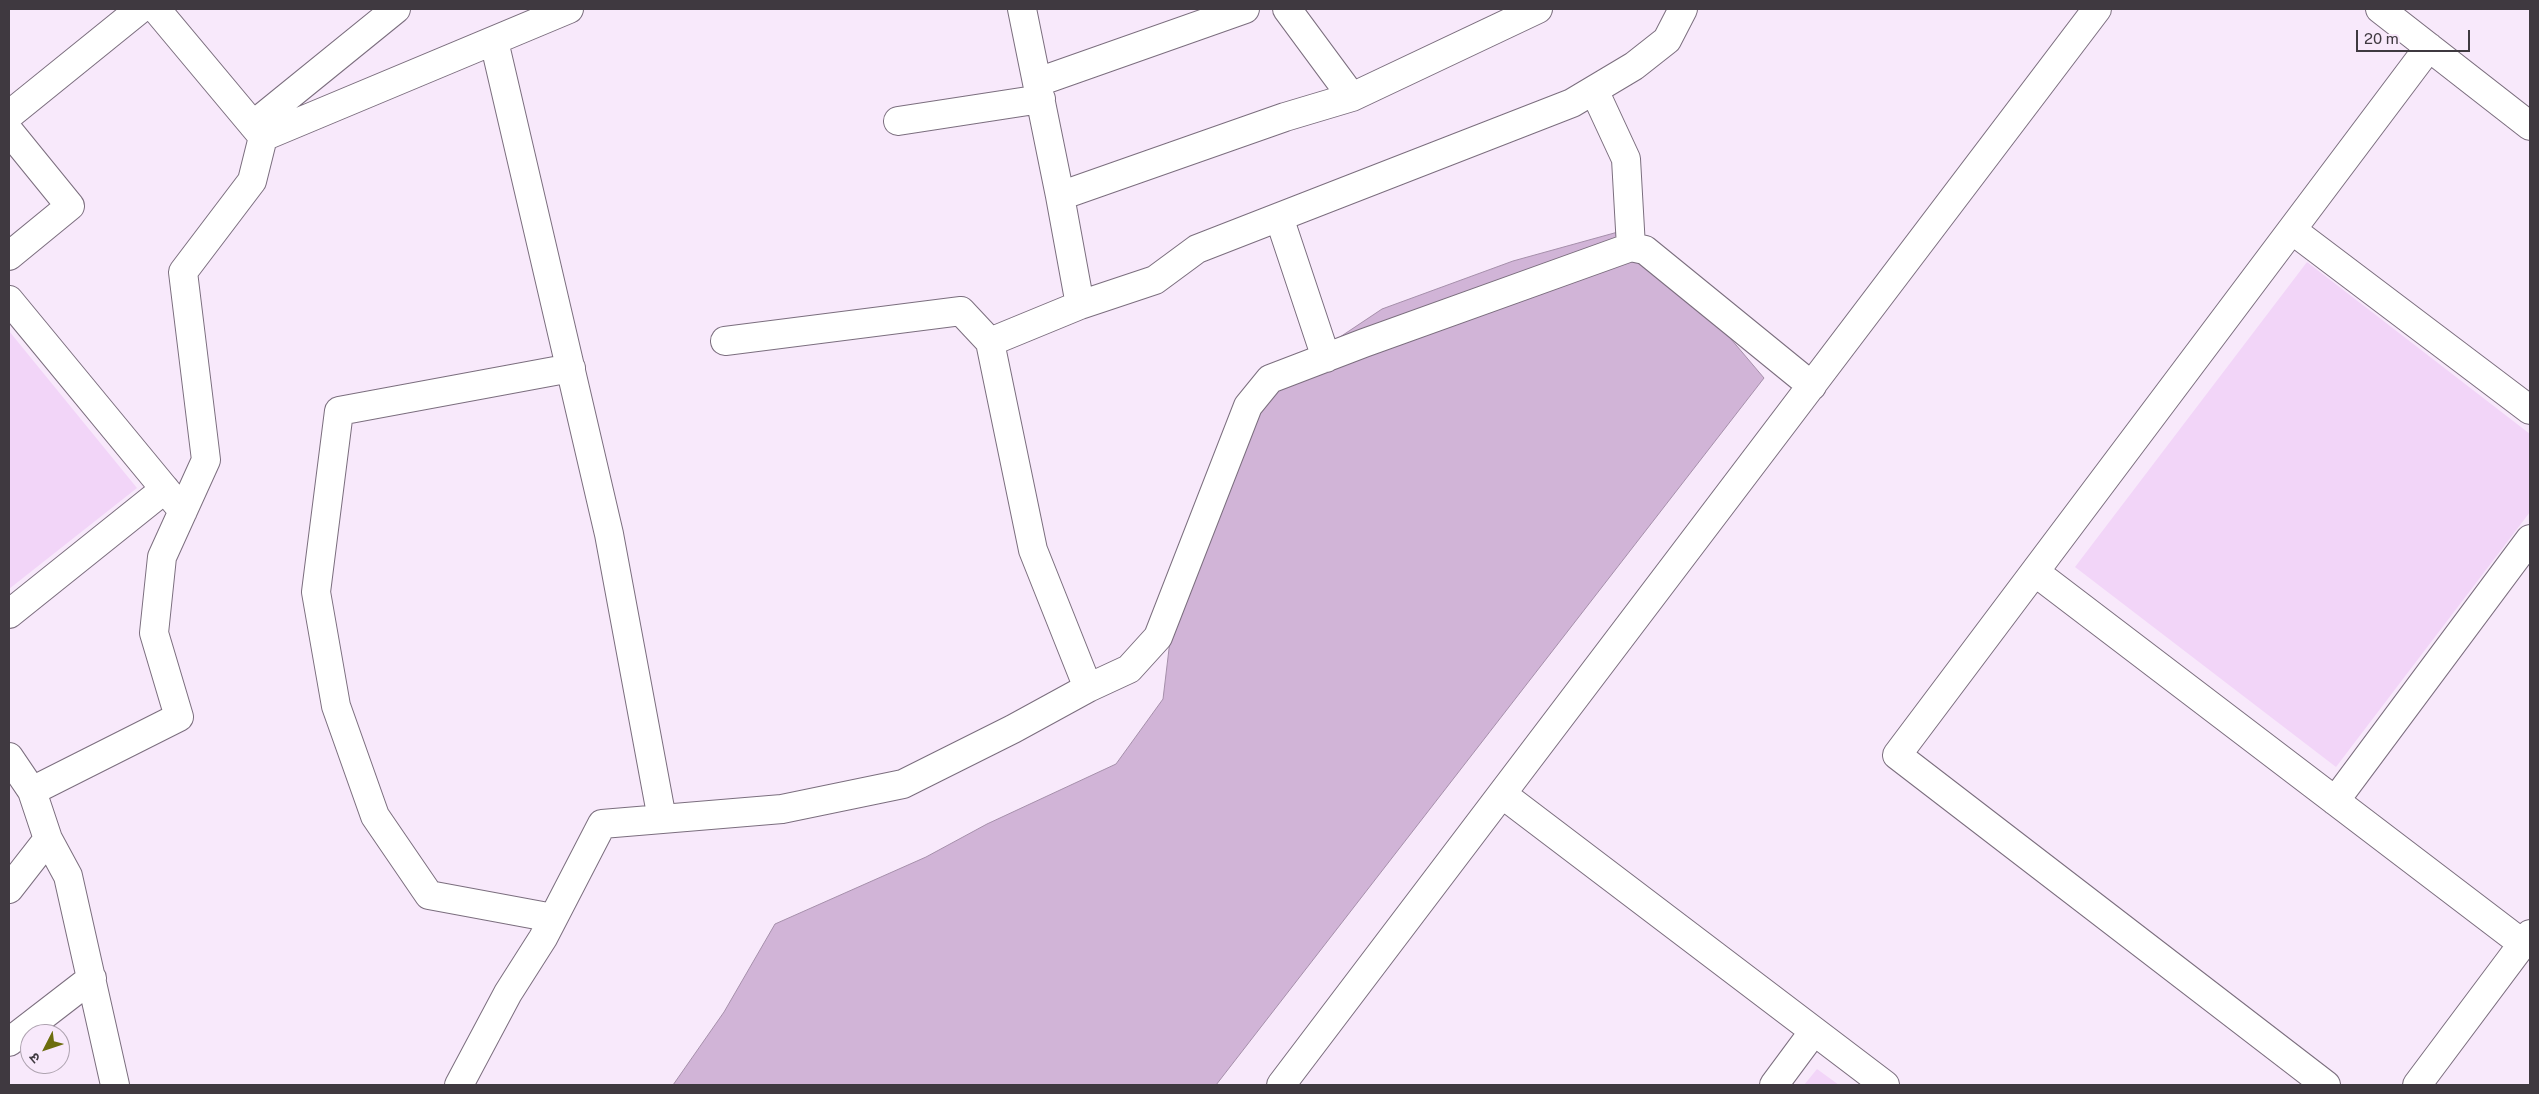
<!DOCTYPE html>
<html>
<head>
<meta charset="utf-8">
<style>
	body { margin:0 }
	#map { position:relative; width:2539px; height:1094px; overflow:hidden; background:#f8e9fb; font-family:"Public Sans","Noto Sans Devanagari",sans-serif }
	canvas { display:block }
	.frame { position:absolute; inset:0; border:10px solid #3f3940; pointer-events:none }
	.north { position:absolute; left:20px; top:1024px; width:50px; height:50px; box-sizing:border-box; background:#f8e9fb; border:1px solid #aea3b0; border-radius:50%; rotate:229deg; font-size:14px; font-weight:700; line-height:20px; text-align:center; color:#3f3940 }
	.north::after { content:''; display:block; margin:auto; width:18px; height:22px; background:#6c6d0e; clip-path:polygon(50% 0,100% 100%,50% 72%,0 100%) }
	.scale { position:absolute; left:2356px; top:30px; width:114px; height:22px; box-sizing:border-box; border:2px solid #3f3940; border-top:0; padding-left:6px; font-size:15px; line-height:18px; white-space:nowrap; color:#3f3940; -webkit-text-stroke:4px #f8e9fb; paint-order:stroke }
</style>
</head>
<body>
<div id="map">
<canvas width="2539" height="1094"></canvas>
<div class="frame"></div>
<div class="north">उ</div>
<div class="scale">20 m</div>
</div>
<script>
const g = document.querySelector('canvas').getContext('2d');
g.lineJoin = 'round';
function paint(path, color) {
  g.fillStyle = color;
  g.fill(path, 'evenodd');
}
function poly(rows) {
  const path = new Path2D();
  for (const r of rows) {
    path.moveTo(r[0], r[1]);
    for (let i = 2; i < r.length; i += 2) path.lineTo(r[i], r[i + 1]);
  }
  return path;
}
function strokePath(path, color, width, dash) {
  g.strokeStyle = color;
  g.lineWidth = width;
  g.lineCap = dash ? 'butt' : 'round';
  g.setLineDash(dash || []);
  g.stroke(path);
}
const green = poly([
	[2307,262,2530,434,2530,512,2336,767,2075,567],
	[9,331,137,488,9,589],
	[1817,1069,1839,1085,1804,1085]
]);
const water = poly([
	[1636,227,1764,378,1216,1085,673,1085,724,1012,775,924,926,857,987,824,1116,764,1163,699,1177,582,1247,399,1382,309,1513,261,1636,227]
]);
const minor = poly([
	[156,9,263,137],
	[1022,9,1060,196],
	[1287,9,1352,97],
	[2380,9,2530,126],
	[494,41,609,534,662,819],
	[1038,82,1245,9],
	[1594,90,1626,159,1631,247],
	[9,115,140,9],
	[898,121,1041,99],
	[253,125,396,9],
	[9,131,70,206,9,256],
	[263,137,569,9],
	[1279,217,1326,358],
	[2292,230,2530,410],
	[9,300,183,511],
	[1080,305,1155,280,1197,249,1572,103,1634,66,1667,40,1683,9],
	[725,341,961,311,990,342],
	[2035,572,2523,944],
	[9,614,165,489],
	[1088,688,1129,669,1158,637,1248,406,1270,379,1364,343,1631,247,1645,250,1812,386],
	[9,757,32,791,48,839,68,876,115,1085],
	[32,791,179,717,154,633,162,557,206,460,183,272,252,181,263,137],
	[1502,794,1885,1085],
	[2335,801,2530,539],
	[9,889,48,839],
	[553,918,429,895,375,816,336,706,316,592,339,411,571,368],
	[9,1042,92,978],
	[459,1085,508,993,543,938,602,824,782,809,903,784,1013,729,1088,688,1033,550,990,342,1080,305,1060,196,1285,117,1352,97,1538,9],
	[1281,1085,2097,9],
	[1774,1085,1814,1031],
	[2326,1085,1897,755,2429,47],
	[2417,1085,2530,934]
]);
paint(green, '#f2d5f8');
paint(water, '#d1b4d7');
strokePath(water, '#a58faa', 1);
strokePath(minor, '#7b6e7e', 30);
strokePath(minor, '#fff', 28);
</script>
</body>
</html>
